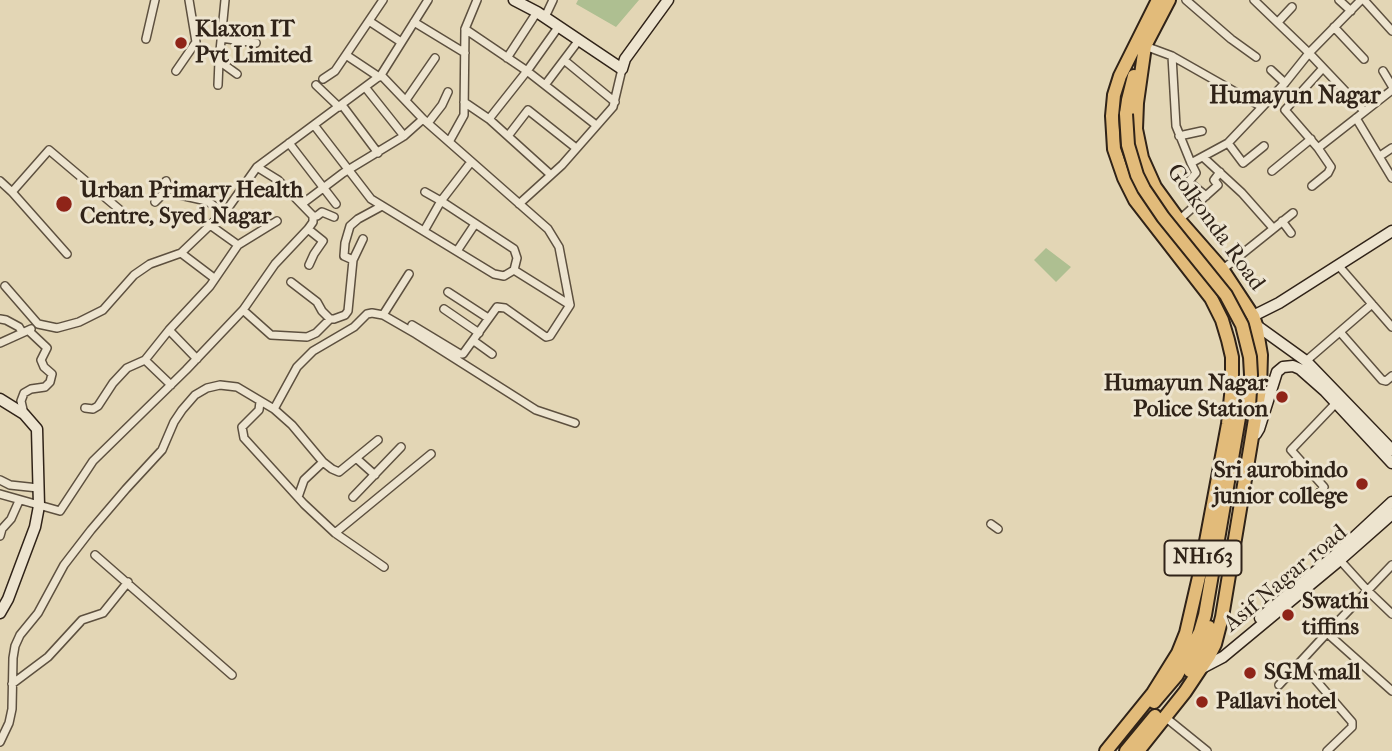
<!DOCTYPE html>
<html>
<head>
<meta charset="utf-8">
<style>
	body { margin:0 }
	canvas { display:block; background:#e3d6b5 }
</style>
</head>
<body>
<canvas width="1392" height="751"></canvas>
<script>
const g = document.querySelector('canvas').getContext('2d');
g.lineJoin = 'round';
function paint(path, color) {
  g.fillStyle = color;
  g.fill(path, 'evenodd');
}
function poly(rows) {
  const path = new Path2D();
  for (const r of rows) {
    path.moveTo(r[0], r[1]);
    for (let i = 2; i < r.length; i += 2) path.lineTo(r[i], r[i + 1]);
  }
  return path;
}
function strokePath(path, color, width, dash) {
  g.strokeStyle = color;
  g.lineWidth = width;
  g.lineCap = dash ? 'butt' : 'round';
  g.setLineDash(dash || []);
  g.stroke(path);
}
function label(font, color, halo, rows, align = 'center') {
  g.font = font + ' "IM FELL French Canon",serif';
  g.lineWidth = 6;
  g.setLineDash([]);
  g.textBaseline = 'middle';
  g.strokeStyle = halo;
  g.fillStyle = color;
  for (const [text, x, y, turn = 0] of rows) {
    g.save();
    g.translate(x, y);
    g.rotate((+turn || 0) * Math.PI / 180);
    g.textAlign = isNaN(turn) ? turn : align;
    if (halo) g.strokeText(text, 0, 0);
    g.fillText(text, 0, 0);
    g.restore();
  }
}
const green = poly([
	[578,0,639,0,616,27,576,4],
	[1046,248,1071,267,1056,282,1034,260]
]);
const street = poly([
	[1186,0,1231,39,1256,57],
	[1254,0,1309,53,1364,111],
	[1339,0,1351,11],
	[1364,0,1392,31],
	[545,17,553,0],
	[369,21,401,42],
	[414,22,465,53],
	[1278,22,1292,7],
	[1334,27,1364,59],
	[465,29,527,71,596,125],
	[221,38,256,43],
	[146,39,155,0],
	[1145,46,1172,56,1262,107],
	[346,55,379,77],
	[1172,56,1176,126,1191,163,1196,173,1190,180,1190,183,1206,196],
	[507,58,537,12],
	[564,60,615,102],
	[219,61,237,74],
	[1323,68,1285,110,1318,148,1392,90],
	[1271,70,1285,83],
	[176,71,196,42,189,0],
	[1383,71,1392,86],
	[381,75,423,119,548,229,559,247,570,305,550,336,546,337,505,308,497,307,463,354,460,354,412,325],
	[323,79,335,71,383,0],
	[218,85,219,61,225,0],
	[316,85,339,107],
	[545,85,579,40],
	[365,87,404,136],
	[406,100,435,58],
	[464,102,489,119,551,175],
	[342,105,378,153],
	[1356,118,1392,178],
	[489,119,527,71,559,26],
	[428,123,442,105,448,92],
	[314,125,371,199,494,274,504,276,514,270,517,258,514,249,441,201,425,192],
	[508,136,528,110,576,148],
	[1179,136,1202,131],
	[449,142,464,115,465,29,477,0],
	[289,143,336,204],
	[1228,143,1243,163,1264,146],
	[1380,156,1392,148],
	[1203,157,1242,193,1273,228],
	[1191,163,1228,143,1285,83,1309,53,1361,0],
	[257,167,278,180,313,216],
	[1272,171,1311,139],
	[0,181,12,192,67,254],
	[166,181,169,188,180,195,207,201,223,212],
	[1312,186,1328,173,1331,167,1318,148],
	[12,192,49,150,120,210],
	[155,202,169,188],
	[302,204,343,173,404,136,423,119],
	[519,204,562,165,613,107,622,69],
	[313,216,317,216,322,212,334,217],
	[1179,220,1218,185,1214,180,1220,172],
	[1282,221,1291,233],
	[210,225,238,245],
	[308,229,323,241,314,254,309,265],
	[424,231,441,201,471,162],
	[457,251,475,224],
	[181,253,214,278],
	[353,260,344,256,345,243,350,226,358,219,382,206],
	[1338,265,1392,327],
	[514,270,570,305],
	[1222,270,1293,213],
	[291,282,317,302,322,311,330,319],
	[5,286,38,324,57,328,79,322,103,310,134,275,150,264,181,253,228,208,257,167,381,75,428,0],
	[448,292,488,318],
	[444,309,479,333],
	[243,310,271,335,307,337,316,333,330,319,334,319,345,315,348,311,353,260,363,239],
	[383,315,409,274],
	[0,319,6,320,19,327,22,332],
	[169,330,197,359],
	[1340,332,1382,380,1386,381,1392,376],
	[474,341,492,354],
	[0,343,31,329],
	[145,360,171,385],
	[1306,361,1372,304],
	[260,402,259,410,242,427,244,438,304,504,335,533,384,567],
	[85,408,93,409,98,406,113,383,127,368,145,360,169,330,210,286,238,245,277,221],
	[274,409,297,367,313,351,354,327,367,314,372,313,383,315,416,334,536,410,575,423],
	[24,414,21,401,24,393,31,389,45,387,50,382,52,374,44,367,41,360,47,348,29,331],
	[356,458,375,475],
	[0,480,10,485,38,488],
	[0,494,60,511,93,461,186,370,243,310,275,264,308,229,313,222,313,216],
	[298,497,304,480,323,462],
	[353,497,401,447],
	[1331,503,1319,493,1324,487,1291,450,1336,403],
	[991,524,998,529],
	[335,533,431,454],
	[0,536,2,529,11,519,19,501],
	[95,555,232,675],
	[1338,558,1368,591,1392,614],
	[1327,633,1392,691],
	[1300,662,1352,722,1352,727,1327,751],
	[12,684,48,657,82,620,103,613,128,582],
	[1279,685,1327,633,1392,565],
	[1165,717,1207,751],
	[0,742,9,723,12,709,13,658,15,646,20,635,38,613,64,565,91,530,126,489,162,450,174,422,182,410,195,395,207,388,220,385,237,387,274,409,292,425,323,462,332,469,339,472,378,440]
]);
const secondary = poly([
	[514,0,537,12,622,69,625,59,668,0],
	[1253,316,1279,303,1392,231],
	[1256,325,1306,361,1392,450],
	[0,399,24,414,37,429,39,506,35,527,8,599,0,613],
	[1256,434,1259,429,1277,372,1283,367,1293,366,1300,369,1325,391,1392,463],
	[1260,618,1335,555,1392,502],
	[1202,668,1223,657,1340,560,1392,514]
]);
const highway = poly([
	[1126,114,1128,100,1134,76],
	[1190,671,1204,644,1209,627],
	[1154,702,1177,675,1200,632,1205,615,1241,406],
	[1106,751,1153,693,1178,653,1186,633,1201,568,1228,424,1232,386,1232,357,1228,340,1222,320,1211,298,1135,200,1124,178,1114,149,1112,116,1114,95,1120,76,1158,0],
	[1126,751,1155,716],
	[1138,751,1185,692,1209,656,1215,644,1222,617,1260,389,1261,355,1256,325,1253,316,1222,269,1179,220,1155,187,1142,158,1136,129,1137,103,1145,46,1169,0]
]);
const highwayBridge = poly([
	[1126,114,1128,145,1137,175,1144,189,1163,217,1226,295,1242,325,1250,357,1251,375,1249,406]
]);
const markers = [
	[181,43,7,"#8f2418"],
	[64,204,9,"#8f2418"],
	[1282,397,7,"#8f2418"],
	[1362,484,7,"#8f2418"],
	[1288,615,7,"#8f2418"],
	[1250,673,7,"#8f2418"],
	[1202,702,7,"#8f2418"]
];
const shields = [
	[1203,558,77]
];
const shieldNames = [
	["NH163",1203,558]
];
const poiNames = [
	["Klaxon IT",195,30],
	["Pvt Limited",195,56],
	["Urban Primary Health",80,191],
	["Centre, Syed Nagar",80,217],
	["Humayun Nagar",1268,384,"right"],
	["Police Station",1268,410,"right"],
	["Sri aurobindo",1348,471,"right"],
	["junior college",1348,497,"right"],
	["Swathi",1302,602],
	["tiffins",1302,628],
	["SGM mall",1264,673],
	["Pallavi hotel",1216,702]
];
const streetNames = [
	["Golkonda Road",1215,228,54],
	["Asif Nagar road",1286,579,-40]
];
const neighbourhoodNames = [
	["Humayun Nagar",1295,97]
];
paint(green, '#aebf91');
strokePath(street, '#5d503f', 10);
strokePath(secondary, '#302318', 13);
strokePath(highway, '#302318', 16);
strokePath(street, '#ede4cf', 7);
strokePath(secondary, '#ede4cf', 10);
strokePath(highway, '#e2bb7a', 12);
strokePath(highwayBridge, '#302318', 16, []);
strokePath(highwayBridge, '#e2bb7a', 12);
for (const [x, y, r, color] of markers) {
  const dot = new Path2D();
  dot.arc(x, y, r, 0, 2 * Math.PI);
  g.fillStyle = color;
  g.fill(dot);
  strokePath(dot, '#ede4cf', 2.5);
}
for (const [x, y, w] of shields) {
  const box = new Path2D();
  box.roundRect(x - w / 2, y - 17.5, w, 35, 5);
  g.fillStyle = '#ede4cf';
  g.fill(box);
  strokePath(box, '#302318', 2);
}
label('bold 21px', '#302318', null, shieldNames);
label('bold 23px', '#302318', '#ede4cf', poiNames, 'left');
label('23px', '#302318', '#ede4cf', streetNames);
label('bold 24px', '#302318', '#ede4cf', neighbourhoodNames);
</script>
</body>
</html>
